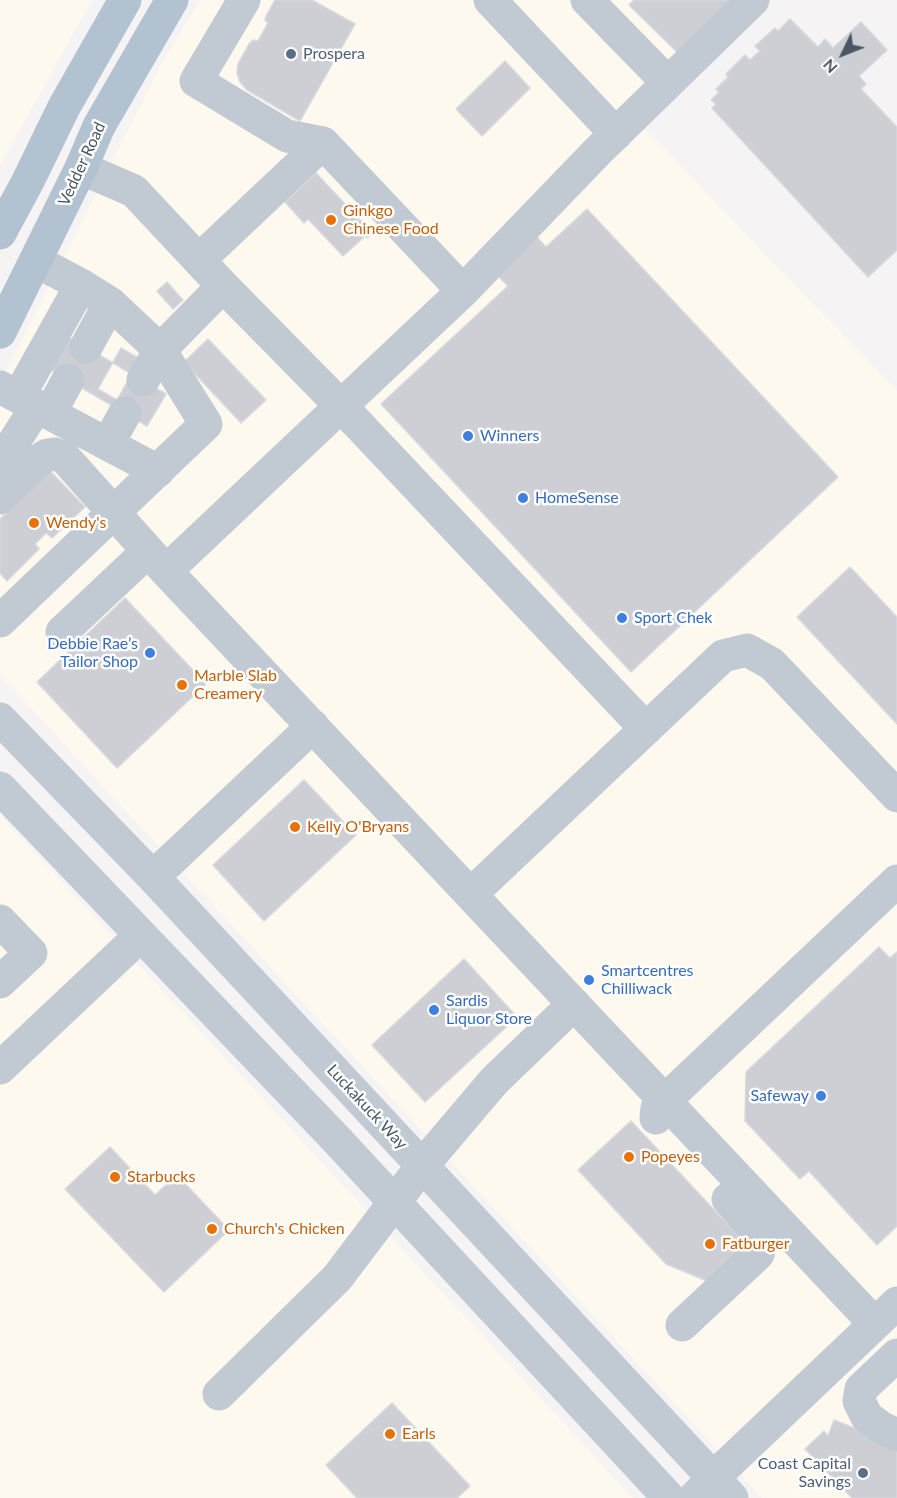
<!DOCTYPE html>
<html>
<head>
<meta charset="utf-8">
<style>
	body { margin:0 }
	#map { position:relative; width:897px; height:1498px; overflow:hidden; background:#f5f3f3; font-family:Lato,sans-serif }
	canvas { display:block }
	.north { position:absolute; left:813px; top:24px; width:60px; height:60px; -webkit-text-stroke:4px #fff; paint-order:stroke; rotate:227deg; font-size:16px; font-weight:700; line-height:24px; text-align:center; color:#4a5661 }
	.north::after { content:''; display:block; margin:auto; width:21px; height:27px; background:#4a5661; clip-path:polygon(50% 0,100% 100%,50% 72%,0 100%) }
</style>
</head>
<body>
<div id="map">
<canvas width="897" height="1498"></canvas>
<div class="north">N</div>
</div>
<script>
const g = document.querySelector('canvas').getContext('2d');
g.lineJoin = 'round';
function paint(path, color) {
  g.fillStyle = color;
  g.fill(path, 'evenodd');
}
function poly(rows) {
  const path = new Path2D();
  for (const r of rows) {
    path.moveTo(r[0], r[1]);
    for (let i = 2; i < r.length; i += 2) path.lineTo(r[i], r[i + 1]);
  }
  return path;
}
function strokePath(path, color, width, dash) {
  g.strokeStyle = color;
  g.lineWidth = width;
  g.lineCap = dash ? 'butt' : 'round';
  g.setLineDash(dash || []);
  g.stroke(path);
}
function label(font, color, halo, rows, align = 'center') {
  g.font = font + ' Lato,sans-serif';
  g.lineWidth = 5;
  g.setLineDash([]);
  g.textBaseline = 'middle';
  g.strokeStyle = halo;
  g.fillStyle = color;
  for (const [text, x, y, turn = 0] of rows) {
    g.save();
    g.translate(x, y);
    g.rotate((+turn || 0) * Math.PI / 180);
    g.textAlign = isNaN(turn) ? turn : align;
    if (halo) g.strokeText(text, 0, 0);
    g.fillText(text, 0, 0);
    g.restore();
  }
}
const commercial = poly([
	[0,0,92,0,0,166],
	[200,0,736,0,625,108,897,391,897,1498,762,1498,0,675,0,383,165,57],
	[0,815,633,1498,0,1498]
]);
const building = poly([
	[275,0,312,0,355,24,300,121,247,90,240,82,237,73,238,64,249,44,253,40,258,41,268,23,265,20,266,16,275,0],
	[634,0,733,0,679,54,629,5,634,0],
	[790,19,818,47,825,39,833,48,861,22,887,50,859,76,866,84,861,89,897,127,897,250,868,277,712,108,716,104,711,100,719,92,716,89,728,77,726,74,745,55,750,60,760,51,755,46,775,28,778,31,790,19],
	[505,61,530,88,482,136,456,109,505,61],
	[316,173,373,234,367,238,365,236,343,256,308,219,304,223,285,202,316,173],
	[587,209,838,477,631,672,381,404,508,286,494,272,534,234,546,247,587,209],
	[167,282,183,300,173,309,157,291,167,282],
	[60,332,166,394,147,426,41,364,60,332],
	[208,339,266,400,241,423,184,362,208,339],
	[121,348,140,359,117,400,98,389,121,348],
	[50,471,85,507,52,538,46,533,35,544,39,549,7,581,0,573,0,519,50,471],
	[850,567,897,617,897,724,797,617,850,567],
	[125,598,206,684,117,768,37,682,125,598],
	[304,780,356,835,264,921,213,865,304,780],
	[879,947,890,958,897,952,897,1226,877,1245,809,1171,800,1179,745,1121,746,1072,879,947],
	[464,959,517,1017,425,1102,372,1045,464,959],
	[631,1121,747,1245,707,1281,666,1264,578,1170,631,1121],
	[110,1147,155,1195,177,1175,229,1230,164,1292,65,1189,110,1147],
	[392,1403,470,1486,457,1498,357,1498,326,1465,392,1403],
	[834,1420,897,1445,897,1498,852,1498,805,1449,824,1431,828,1436,834,1420]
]);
const minor = poly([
	[244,0,196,81,287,136,323,143,463,291],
	[490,0,616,134],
	[587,0,668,83],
	[81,168,134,191,223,286,341,406,463,291,597,152,753,0],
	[199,260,323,143],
	[86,347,110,303],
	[143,380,160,350,223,286],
	[0,387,158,471],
	[19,396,81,285],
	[50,413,68,380],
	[108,444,125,413],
	[0,464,37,406],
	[0,498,38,461,47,455,55,454,65,458,166,571,875,1324],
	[166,571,341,406,646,729],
	[0,621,206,424,160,350,110,303,81,285,36,261],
	[62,632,148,551],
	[0,719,153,877,732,1498],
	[0,788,336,1139,669,1498],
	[153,877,313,726],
	[471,894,723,656,747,650,772,664,897,796],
	[0,921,31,953,0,982],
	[0,1068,140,936],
	[656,1118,657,1108,897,881],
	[682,1325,758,1254,761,1243,759,1235,728,1199],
	[897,1355,861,1389,859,1401,867,1417,882,1428,897,1435],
	[219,1394,337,1278,422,1166,494,1081,574,1004],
	[694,1498,713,1478,897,1303]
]);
const major = poly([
	[0,233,28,181,64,107,125,0],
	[0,332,81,168,99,126,172,0]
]);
const markers = [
	[291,54,6,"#5c6f8a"],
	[331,220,6,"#e8710a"],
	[468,436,6,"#3f7fe0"],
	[523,498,6,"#3f7fe0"],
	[34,523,6,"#e8710a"],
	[622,618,6,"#3f7fe0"],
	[150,653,6,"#3f7fe0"],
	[182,685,6,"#e8710a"],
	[295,827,6,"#e8710a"],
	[589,980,6,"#3f7fe0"],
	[434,1010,6,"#3f7fe0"],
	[821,1096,6,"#3f7fe0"],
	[629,1157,6,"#e8710a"],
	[115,1177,6,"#e8710a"],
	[212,1229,6,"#e8710a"],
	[710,1244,6,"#e8710a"],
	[390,1434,6,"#e8710a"],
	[863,1473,6,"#5c6f8a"]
];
const serviceNames = [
	["Prospera",303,54],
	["Coast Capital",851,1464,"right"],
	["Savings",851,1482,"right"]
];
const streetNames = [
	["Vedder Road",82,164,-65],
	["Luckakuck Way",367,1107,47]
];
const foodNames = [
	["Ginkgo",343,211],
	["Chinese Food",343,229],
	["Wendy's",46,523],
	["Marble Slab",194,676],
	["Creamery",194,694],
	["Kelly O'Bryans",307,827],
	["Popeyes",641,1157],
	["Starbucks",127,1177],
	["Church's Chicken",224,1229],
	["Fatburger",722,1244],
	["Earls",402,1434]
];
const shopNames = [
	["Winners",480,436],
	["HomeSense",535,498],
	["Sport Chek",634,618],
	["Debbie Rae’s",138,644,"right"],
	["Tailor Shop",138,662,"right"],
	["Smartcentres",601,971],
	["Chilliwack",601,989],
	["Sardis",446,1001],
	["Liquor Store",446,1019],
	["Safeway",809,1096,"right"]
];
paint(commercial, '#fdf9ef');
paint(building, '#cdcfd5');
strokePath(building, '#d7d9de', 1.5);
strokePath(minor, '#c1cad2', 33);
strokePath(major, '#b3c2d1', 33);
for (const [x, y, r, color] of markers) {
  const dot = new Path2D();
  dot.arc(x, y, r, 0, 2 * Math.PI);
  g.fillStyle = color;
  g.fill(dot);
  strokePath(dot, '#fff', 2);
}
label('16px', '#4e5e75', '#fff', serviceNames, 'left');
label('16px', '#4a5661', '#fff', streetNames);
label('16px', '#c56008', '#fff', foodNames, 'left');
label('16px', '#366cbe', '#fff', shopNames, 'left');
</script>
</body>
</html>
